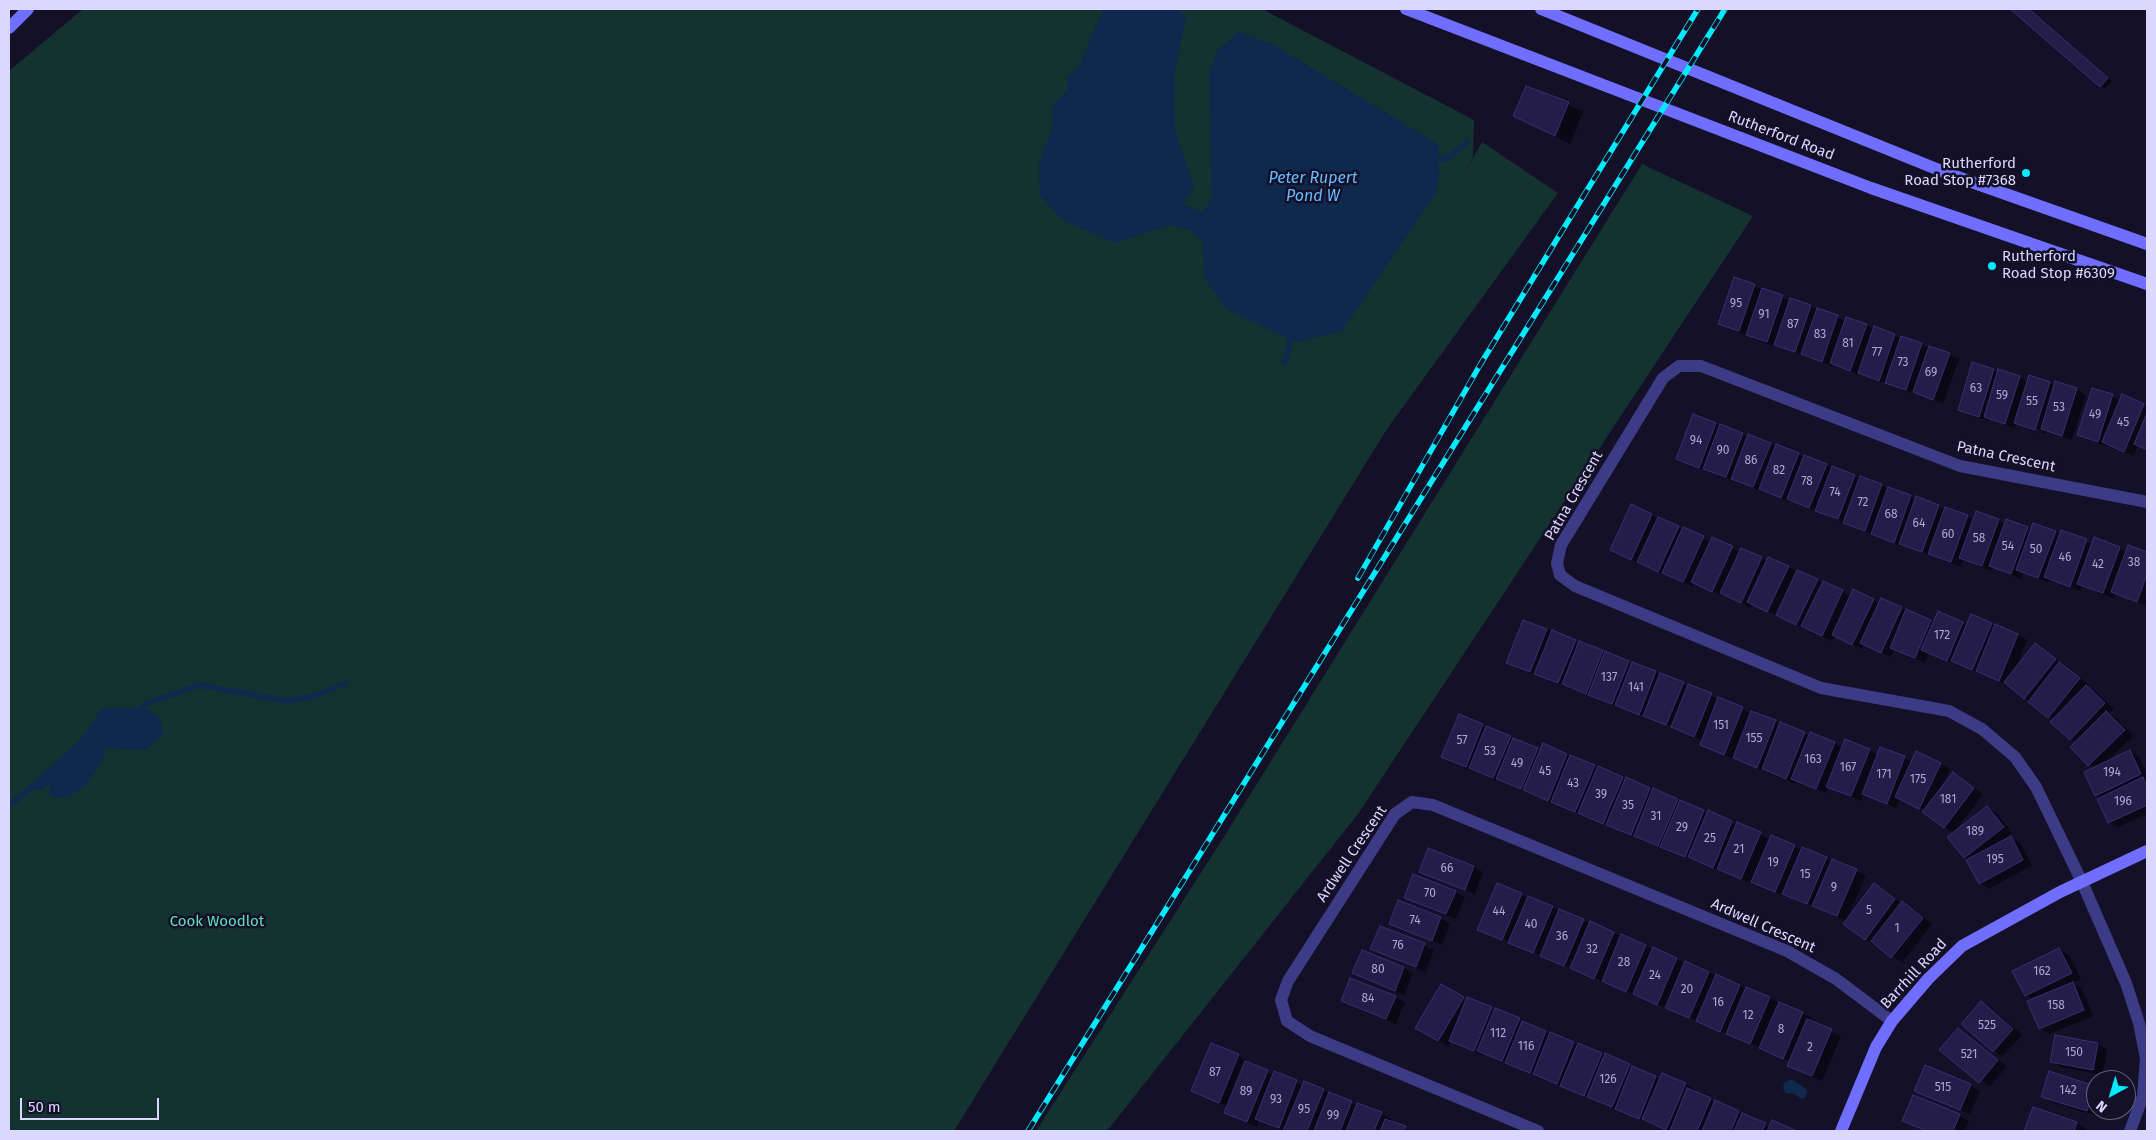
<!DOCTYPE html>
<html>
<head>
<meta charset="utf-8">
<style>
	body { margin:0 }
	#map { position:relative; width:2156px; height:1140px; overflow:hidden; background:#131028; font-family:"Fira Sans",sans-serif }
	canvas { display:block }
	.frame { position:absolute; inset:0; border:10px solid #dbd7ff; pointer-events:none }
	.north { position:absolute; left:2086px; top:1070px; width:50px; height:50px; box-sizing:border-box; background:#131028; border:1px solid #63607e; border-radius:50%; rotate:219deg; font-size:14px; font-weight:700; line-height:20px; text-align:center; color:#dbd7ff }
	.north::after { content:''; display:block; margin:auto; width:18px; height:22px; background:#04eafe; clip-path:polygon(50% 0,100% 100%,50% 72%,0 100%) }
	.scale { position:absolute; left:20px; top:1098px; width:139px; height:22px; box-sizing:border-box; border:2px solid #dbd7ff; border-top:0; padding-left:6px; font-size:15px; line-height:18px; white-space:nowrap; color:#dbd7ff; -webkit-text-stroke:4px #131028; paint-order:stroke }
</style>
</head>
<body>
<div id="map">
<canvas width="2156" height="1140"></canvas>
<div class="frame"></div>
<div class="north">N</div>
<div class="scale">50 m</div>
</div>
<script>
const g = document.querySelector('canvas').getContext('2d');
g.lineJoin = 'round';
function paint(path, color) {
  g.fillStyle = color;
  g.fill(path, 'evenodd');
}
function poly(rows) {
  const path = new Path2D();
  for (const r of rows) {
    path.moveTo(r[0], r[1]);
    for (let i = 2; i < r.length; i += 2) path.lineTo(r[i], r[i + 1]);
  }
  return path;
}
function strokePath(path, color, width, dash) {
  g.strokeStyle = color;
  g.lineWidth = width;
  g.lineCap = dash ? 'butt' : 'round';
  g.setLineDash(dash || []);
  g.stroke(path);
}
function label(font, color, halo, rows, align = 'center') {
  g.font = font + ' "Fira Sans",sans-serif';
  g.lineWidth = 5;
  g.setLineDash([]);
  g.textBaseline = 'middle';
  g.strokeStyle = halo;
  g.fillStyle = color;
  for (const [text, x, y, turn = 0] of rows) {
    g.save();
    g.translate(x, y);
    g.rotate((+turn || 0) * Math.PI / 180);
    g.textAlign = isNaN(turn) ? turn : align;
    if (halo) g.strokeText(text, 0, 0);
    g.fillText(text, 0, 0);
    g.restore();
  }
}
const green = poly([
	[83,9,1262,9,1474,120,1473,157,1461,179,1482,142,1558,193,1387,429,954,1131,9,1131,9,71],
	[1642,164,1753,216,1358,814,1107,1131,1036,1131,1225,835]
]);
const water = poly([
	[1101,9,1178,9,1186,17,1174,76,1175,130,1194,186,1184,204,1202,212,1212,199,1209,74,1218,49,1239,32,1274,45,1438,144,1439,174,1436,193,1342,331,1296,342,1227,310,1205,279,1202,241,1190,230,1170,225,1115,243,1062,220,1040,195,1039,164,1053,126,1052,106,1067,91,1068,76,1078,68,1102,13],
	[101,708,143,708,158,716,163,729,163,735,146,750,104,748,104,756,87,785,67,797,56,798,49,793,50,783,40,790,29,789,29,786,83,737],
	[1792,1079,1807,1090,1806,1097,1802,1099,1794,1094,1786,1093,1783,1089,1784,1083]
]);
const shadow = poly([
	[2012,9,2029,9,2112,81,2105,88,2101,86],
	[1527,88,1568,104,1583,112,1570,144,1515,116],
	[1754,286,1790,301,1810,306,1846,321,1866,325,1875,330,1949,354,1959,359,1943,404,1916,393,1915,394,1869,378,1861,373,1860,375,1841,368,1833,364,1832,366,1777,345,1776,347,1757,340,1719,323],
	[1993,370,1999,373,2019,377,2028,382,2050,383,2055,386,2076,389,2086,395,2072,440,2046,431,2045,434,2025,428,2041,433,2042,430,2024,425,2024,427,2016,423,2015,428,1989,419,1989,421,1969,415,1959,409],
	[2112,396,2121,401,2123,396,2147,407,2147,450,2138,445,2134,456,2108,445,2108,446,2088,440,2078,435],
	[1715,424,1974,520,1998,520,2005,524,2031,530,2055,532,2092,544,2119,548,2127,552,2128,547,2147,554,2147,606,2115,593,2113,598,2082,586,2080,591,2050,579,2048,582,2023,573,2021,579,1993,567,1992,571,1963,559,1961,567,1932,555,1932,556,1904,545,1904,547,1883,539,1792,501,1791,502,1709,471,1708,472,1678,458],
	[1651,515,1711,542,1713,538,1740,552,1788,567,1851,596,1873,600,1880,604,1882,599,1934,623,1962,623,1967,626,1991,624,2018,635,2027,640,2016,668,2036,644,2045,650,2089,685,2087,687,2096,692,2114,709,2109,714,2116,718,2133,736,2108,761,2130,751,2139,757,2147,774,2147,814,2118,827,2109,822,2101,798,2096,795,2094,768,2089,765,2076,742,2070,739,2054,720,2009,685,1929,653,1925,663,1895,649,1891,657,1864,644,1862,649,1835,635,1832,641,1752,604,1751,608,1723,594,1722,596,1694,583,1693,587,1621,555],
	[1524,621,1683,683,1751,714,1752,712,1810,736,1834,743,1843,748,1869,750,1878,755,1881,748,1913,762,1940,764,1950,769,1941,788,1953,773,1983,794,1954,832,1987,807,1997,813,2012,833,2004,841,2011,838,2020,843,2032,865,1989,889,1980,883,1969,860,1965,857,1955,833,1944,827,1925,810,1900,799,1896,808,1864,793,1861,801,1829,786,1826,793,1797,781,1796,784,1711,750,1701,744,1703,741,1672,728,1673,727,1517,668,1508,662],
	[1459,716,1541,751,1544,745,1770,839,1771,836,1802,850,1856,871,1866,876,1847,919,1874,885,1902,904,1912,908,1932,924,1902,962,1865,939,1847,921,1817,908,1786,894,1785,896,1752,881,1751,883,1723,871,1723,872,1695,861,1452,762,1443,757],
	[1474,867,1483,872,1475,894,1421,871],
	[1455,892,1465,897,1456,919,1405,897],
	[1521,895,1770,998,1802,1013,1812,1018,1811,1022,1841,1036,1822,1081,1799,1071,1789,1066,1790,1062,1761,1048,1479,929],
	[1440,918,1450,924,1442,945,1391,924],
	[1380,927,1434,950,1426,972,1372,949],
	[2059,949,2069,955,2081,979,2072,983,2082,989,2093,1016,2049,1034,2040,1028,2034,1000,2026,995],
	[1404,968,1413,973,1404,995,1354,973],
	[1441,986,1467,1001,1519,1019,1550,1034,1629,1065,1660,1079,1685,1084,1695,1090,1694,1093,1770,1127,1773,1122,1794,1131,1668,1131,1484,1053,1483,1056,1451,1041,1448,1046,1417,1027],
	[1395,997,1405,1002,1396,1024,1342,1001],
	[1982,1003,1991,1008,2022,1035,2003,1056,1993,1051],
	[1959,1029,2007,1066,1990,1087,1941,1050],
	[2098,1044,2107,1050,2103,1075,2061,1067,2051,1061],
	[1238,1055,1248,1061,1247,1063,1274,1075,1275,1073,1303,1085,1323,1090,1357,1106,1381,1113,1391,1119,1390,1122,1411,1131,1284,1131,1259,1120,1257,1127,1235,1118,1226,1113,1228,1107,1192,1091],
	[1970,1085,1980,1091,1970,1114,1916,1091],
	[2094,1087,2096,1088,2096,1110,2099,1110,2097,1116,2052,1102,2042,1096],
	[2033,1108,2076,1123,2086,1129,2085,1131,2026,1131],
	[1959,1116,1969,1121,1964,1131,1926,1131,1904,1121]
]);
const stream = poly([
	[1433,159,1447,159,1467,142],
	[1284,363,1288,354,1291,332],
	[143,708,146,704,199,685,287,701,315,696,346,683],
	[9,806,29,789]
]);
const building = poly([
	[2010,9,2029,9,2108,78,2100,87,2010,9],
	[1526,86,1569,102,1555,136,1513,116,1526,86],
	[1734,277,1755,284,1739,331,1718,324,1734,277],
	[1762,288,1783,295,1767,342,1746,335,1762,288],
	[1790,298,1811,305,1795,352,1774,345,1790,298],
	[1817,308,1838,315,1822,362,1801,354,1817,308],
	[1846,317,1867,324,1850,371,1830,363,1846,317],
	[1874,326,1895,334,1879,381,1858,373,1874,326],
	[1901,336,1922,343,1906,390,1885,383,1901,336],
	[1929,346,1950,353,1933,400,1913,392,1929,346],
	[1972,362,1994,369,1979,417,1958,410,1972,362],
	[1998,369,2020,376,2005,424,1984,417,1998,369],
	[2029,375,2050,382,2035,430,2014,423,2029,375],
	[2055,381,2077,388,2062,436,2041,429,2055,381],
	[2092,388,2113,394,2098,442,2077,435,2092,388],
	[2122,394,2144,404,2124,452,2102,442,2122,394],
	[2147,413,2147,450,2134,444,2147,413],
	[1693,414,1716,423,1699,468,1676,459,1693,414],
	[1720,424,1743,433,1726,477,1703,469,1720,424],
	[1748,434,1771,443,1753,487,1731,479,1748,434],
	[1776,444,1799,453,1781,498,1759,489,1776,444],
	[1804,455,1827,464,1809,508,1787,499,1804,455],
	[1832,466,1855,475,1838,519,1815,511,1832,466],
	[1860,476,1882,484,1865,531,1843,523,1860,476],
	[1888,487,1911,495,1894,543,1871,534,1888,487],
	[1916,496,1939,505,1922,552,1899,544,1916,496],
	[1631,504,1652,514,1631,560,1610,550,1631,504],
	[1945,507,1968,515,1951,562,1928,554,1945,507],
	[1976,511,1999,519,1982,566,1959,558,1976,511],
	[1658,517,1679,526,1658,572,1637,562,1658,517],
	[2006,519,2028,527,2011,574,1989,566,2006,519],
	[2033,523,2056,531,2038,578,2016,570,2033,523],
	[1683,527,1704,536,1683,582,1662,573,1683,527],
	[2061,530,2087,539,2070,587,2044,577,2061,530],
	[1712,537,1733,546,1712,592,1691,582,1712,537],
	[2094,537,2120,547,2103,593,2077,584,2094,537],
	[2128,545,2147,552,2147,574,2137,602,2111,592,2128,545],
	[1741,548,1762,557,1741,603,1720,593,1741,548],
	[1768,557,1789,566,1767,612,1747,602,1768,557],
	[1797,570,1818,579,1796,625,1776,615,1797,570],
	[1823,581,1843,590,1822,636,1801,626,1823,581],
	[1853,589,1874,599,1852,645,1832,635,1853,589],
	[1881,598,1902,607,1881,653,1860,643,1881,598],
	[1906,609,1931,620,1915,658,1890,648,1906,609],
	[1938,611,1963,622,1947,661,1921,650,1938,611],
	[1971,614,1992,623,1972,670,1951,661,1971,614],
	[1523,620,1547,629,1530,672,1506,663,1523,620],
	[1995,624,2018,634,1999,681,1976,671,1995,624],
	[1552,630,1576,640,1558,683,1534,674,1552,630],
	[1579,641,1603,650,1586,694,1562,684,1579,641],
	[2035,643,2056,659,2024,699,2004,682,2035,643],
	[1605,651,1629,661,1612,704,1588,695,1605,651],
	[1632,662,1656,671,1639,715,1615,705,1632,662],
	[2059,662,2080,678,2048,718,2028,702,2059,662],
	[1660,673,1684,682,1666,725,1643,716,1660,673],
	[1688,684,1712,693,1694,737,1671,727,1688,684],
	[2086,685,2105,703,2070,740,2050,722,2086,685],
	[1718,697,1743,707,1724,755,1700,745,1718,697],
	[1751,711,1776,720,1757,768,1733,758,1751,711],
	[2106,711,2125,730,2088,766,2070,747,2106,711],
	[1459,714,1483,724,1466,767,1441,757,1459,714],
	[1780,722,1805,732,1786,779,1762,769,1780,722],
	[1486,726,1511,736,1493,778,1469,768,1486,726],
	[1810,732,1835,742,1816,789,1791,779,1810,732],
	[1513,738,1538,748,1521,789,1496,779,1513,738],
	[1845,739,1870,749,1851,796,1826,787,1845,739],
	[1543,743,1567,754,1548,801,1523,790,1543,743],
	[1880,747,1905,756,1887,804,1862,794,1880,747],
	[2130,750,2141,774,2095,796,2084,772,2130,750],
	[1916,751,1941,763,1919,809,1895,797,1916,751],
	[1570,755,1595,765,1575,812,1551,802,1570,755],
	[1598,766,1623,777,1603,824,1578,813,1598,766],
	[1953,772,1974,788,1944,828,1922,812,1953,772],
	[1626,777,1650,788,1631,835,1606,825,1626,777],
	[2143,777,2147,787,2147,805,2108,823,2097,799,2143,777],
	[1653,788,1678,799,1658,846,1634,836,1653,788],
	[1680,800,1704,810,1685,857,1660,847,1680,800],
	[1987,806,2004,827,1964,858,1947,837,1987,806],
	[1708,810,1732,821,1713,868,1688,857,1708,810],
	[1737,822,1761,832,1741,879,1717,869,1737,822],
	[1771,835,1795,845,1775,892,1751,882,1771,835],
	[2011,836,2023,860,1979,884,1966,860,2011,836],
	[1802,847,1827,857,1807,904,1782,894,1802,847],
	[1428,848,1474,866,1465,890,1419,872,1428,848],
	[1832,859,1857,869,1837,916,1812,906,1832,859],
	[1413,874,1456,891,1446,914,1404,898,1413,874],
	[1497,883,1522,893,1502,940,1477,930,1497,883],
	[1874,883,1895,899,1865,940,1843,924,1874,883],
	[1528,896,1553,906,1533,953,1508,943,1528,896],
	[1398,900,1441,917,1432,941,1389,924,1398,900],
	[1902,901,1923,918,1891,958,1871,941,1902,901],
	[1559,909,1584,919,1564,966,1540,956,1559,909],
	[1590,921,1614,932,1594,979,1570,968,1590,921],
	[1380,926,1425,943,1416,967,1370,949,1380,926],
	[1621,934,1646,945,1626,992,1602,981,1621,934],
	[1653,947,1677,958,1657,1005,1633,994,1653,947],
	[2059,948,2072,973,2025,996,2012,971,2059,948],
	[1362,950,1404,967,1395,991,1352,973,1362,950],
	[1685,961,1709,972,1689,1018,1665,1008,1685,961],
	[1716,974,1740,985,1720,1032,1696,1021,1716,974],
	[1350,978,1396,996,1386,1019,1341,1001,1350,978],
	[2073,982,2084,1010,2039,1029,2027,1001,2073,982],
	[1441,984,1464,997,1438,1041,1415,1028,1441,984],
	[1746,987,1770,997,1750,1044,1726,1034,1746,987],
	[1467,997,1492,1007,1474,1051,1449,1041,1467,997],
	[1981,1001,2013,1029,1993,1052,1961,1024,1981,1001],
	[1779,1002,1803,1012,1783,1059,1759,1048,1779,1002],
	[1495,1008,1520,1018,1502,1061,1477,1051,1495,1008],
	[1807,1019,1832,1029,1812,1076,1787,1066,1807,1019],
	[1522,1021,1546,1031,1530,1073,1505,1063,1522,1021],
	[1958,1028,1998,1060,1979,1083,1939,1050,1958,1028],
	[1550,1032,1574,1042,1557,1084,1533,1074,1550,1032],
	[2055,1035,2098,1043,2093,1070,2050,1062,2055,1035],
	[1211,1043,1239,1054,1219,1103,1191,1091,1211,1043],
	[1578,1043,1602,1053,1584,1096,1560,1086,1578,1043],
	[1605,1053,1630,1064,1612,1107,1587,1097,1605,1053],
	[1245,1061,1268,1070,1247,1122,1224,1113,1245,1061],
	[1925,1065,1971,1084,1960,1110,1914,1091,1925,1065],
	[1632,1066,1656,1076,1639,1119,1615,1109,1632,1066],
	[1274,1071,1297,1080,1279,1128,1255,1119,1274,1071],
	[2049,1071,2095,1086,2087,1111,2041,1097,2049,1071],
	[1662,1073,1686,1083,1666,1130,1642,1119,1662,1073],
	[1304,1081,1324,1089,1307,1131,1283,1131,1304,1081],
	[1687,1088,1711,1098,1697,1131,1670,1131,1687,1088],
	[1329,1092,1352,1101,1340,1131,1314,1131,1329,1092],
	[1913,1095,1960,1114,1953,1131,1927,1131,1902,1121,1913,1095],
	[1715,1100,1739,1111,1731,1131,1702,1131,1715,1100],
	[1357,1103,1382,1112,1374,1131,1346,1131,1357,1103],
	[2033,1107,2077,1122,2074,1131,2024,1131,2033,1107],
	[1742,1113,1766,1123,1762,1131,1734,1131,1742,1113],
	[1385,1119,1406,1126,1404,1131,1380,1131,1385,1119],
	[1772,1120,1797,1131,1767,1131,1772,1120]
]);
const street = poly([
	[1538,1131,1310,1036,1287,1021,1281,1000,1288,981,1395,814,1412,802,1433,805,1787,951,1836,979,1892,1021],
	[2130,1131,2143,1096,2146,1058,2139,1023,2126,983,2082,882,2036,787,2015,757,1982,729,1949,711,1821,688,1575,586,1560,575,1557,563,1561,545,1663,378,1679,366,1701,366,1960,466,2147,502]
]);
const secondary = poly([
	[1406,9,1871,188,2147,284],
	[1541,9,1949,174,2147,244],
	[9,28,28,9],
	[1841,1131,1876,1047,1892,1021,1928,979,1962,946,2060,892,2147,851]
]);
const rail = poly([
	[1358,578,1480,365,1698,9],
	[1028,1131,1725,9]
]);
const markers = [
	[2026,173,5,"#04eafe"],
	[1992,266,5,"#04eafe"]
];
const numberNames = [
	["95",1736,304],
	["91",1764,315],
	["87",1793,325],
	["83",1820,335],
	["81",1848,344],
	["77",1877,353],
	["73",1903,363],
	["69",1931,373],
	["63",1976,389],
	["59",2002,396],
	["55",2032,402],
	["53",2059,408],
	["49",2095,415],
	["45",2123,423],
	["94",1696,441],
	["90",1723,451],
	["86",1751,461],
	["82",1779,471],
	["78",1807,482],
	["74",1835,493],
	["72",1863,503],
	["68",1891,515],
	["64",1919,524],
	["60",1948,535],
	["58",1979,539],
	["54",2008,547],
	["50",2036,550],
	["46",2065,558],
	["38",2134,563],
	["42",2098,565],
	["172",1942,636],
	["137",1609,678],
	["141",1636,688],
	["151",1721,726],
	["155",1754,739],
	["57",1462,741],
	["53",1490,752],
	["163",1813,760],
	["49",1517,764],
	["167",1848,768],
	["45",1545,772],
	["194",2112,773],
	["171",1884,775],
	["175",1918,780],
	["43",1573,784],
	["39",1601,795],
	["181",1948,800],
	["196",2123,802],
	["35",1628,806],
	["31",1656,817],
	["29",1682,828],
	["189",1975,832],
	["25",1710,839],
	["21",1739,850],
	["195",1995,860],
	["19",1773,863],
	["66",1447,869],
	["15",1805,875],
	["9",1834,888],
	["70",1430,894],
	["5",1869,911],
	["44",1499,912],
	["74",1415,921],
	["40",1531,925],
	["1",1897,929],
	["36",1562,937],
	["76",1398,946],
	["32",1592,950],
	["28",1624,963],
	["80",1378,970],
	["162",2042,972],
	["24",1655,976],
	["20",1687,990],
	["84",1368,999],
	["16",1718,1003],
	["158",2056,1006],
	["12",1748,1016],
	["525",1987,1026],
	["8",1781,1030],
	["112",1498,1034],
	["116",1526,1047],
	["2",1810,1048],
	["150",2074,1053],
	["521",1969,1055],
	["87",1215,1073],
	["126",1608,1080],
	["515",1943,1088],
	["142",2068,1091],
	["89",1246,1092],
	["93",1276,1100],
	["95",1304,1110],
	["99",1333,1116]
];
const streetNames = [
	["Rutherford Road",1781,136,21],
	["Patna Crescent",2006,457,12],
	["Patna Crescent",1574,496,-60],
	["Ardwell Crescent",1352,854,-56],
	["Ardwell Crescent",1763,926,24],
	["Barrhill Road",1914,974,-47]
];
const poiNames = [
	["Rutherford",2016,164],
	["Road Stop #7368",2016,181],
	["Rutherford",2002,257,"left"],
	["Road Stop #6309",2002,274,"left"]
];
const parkNames = [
	["Cook Woodlot",217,922]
];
const waterNames = [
	["Peter Rupert",1313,179],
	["Pond W",1313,197]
];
paint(green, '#133230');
paint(water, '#0f284d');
paint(shadow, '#0007');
strokePath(stream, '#0f284d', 5.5);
paint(building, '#241c49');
strokePath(building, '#3b2e75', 1);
strokePath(street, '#3c3b86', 12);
strokePath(secondary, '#6f6efe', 12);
strokePath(rail, '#04eafe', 5.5);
strokePath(rail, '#131028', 4, [11]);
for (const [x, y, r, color] of markers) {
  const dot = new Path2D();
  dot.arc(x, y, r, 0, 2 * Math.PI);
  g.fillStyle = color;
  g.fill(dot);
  strokePath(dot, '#131028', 2);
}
label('12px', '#ada8d2', null, numberNames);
label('15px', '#dbd7ff', '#131028', streetNames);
label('15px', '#dbd7ff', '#131028', poiNames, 'right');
label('15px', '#62e0be', '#131028', parkNames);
label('italic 16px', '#65bbfe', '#131028', waterNames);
</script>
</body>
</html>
